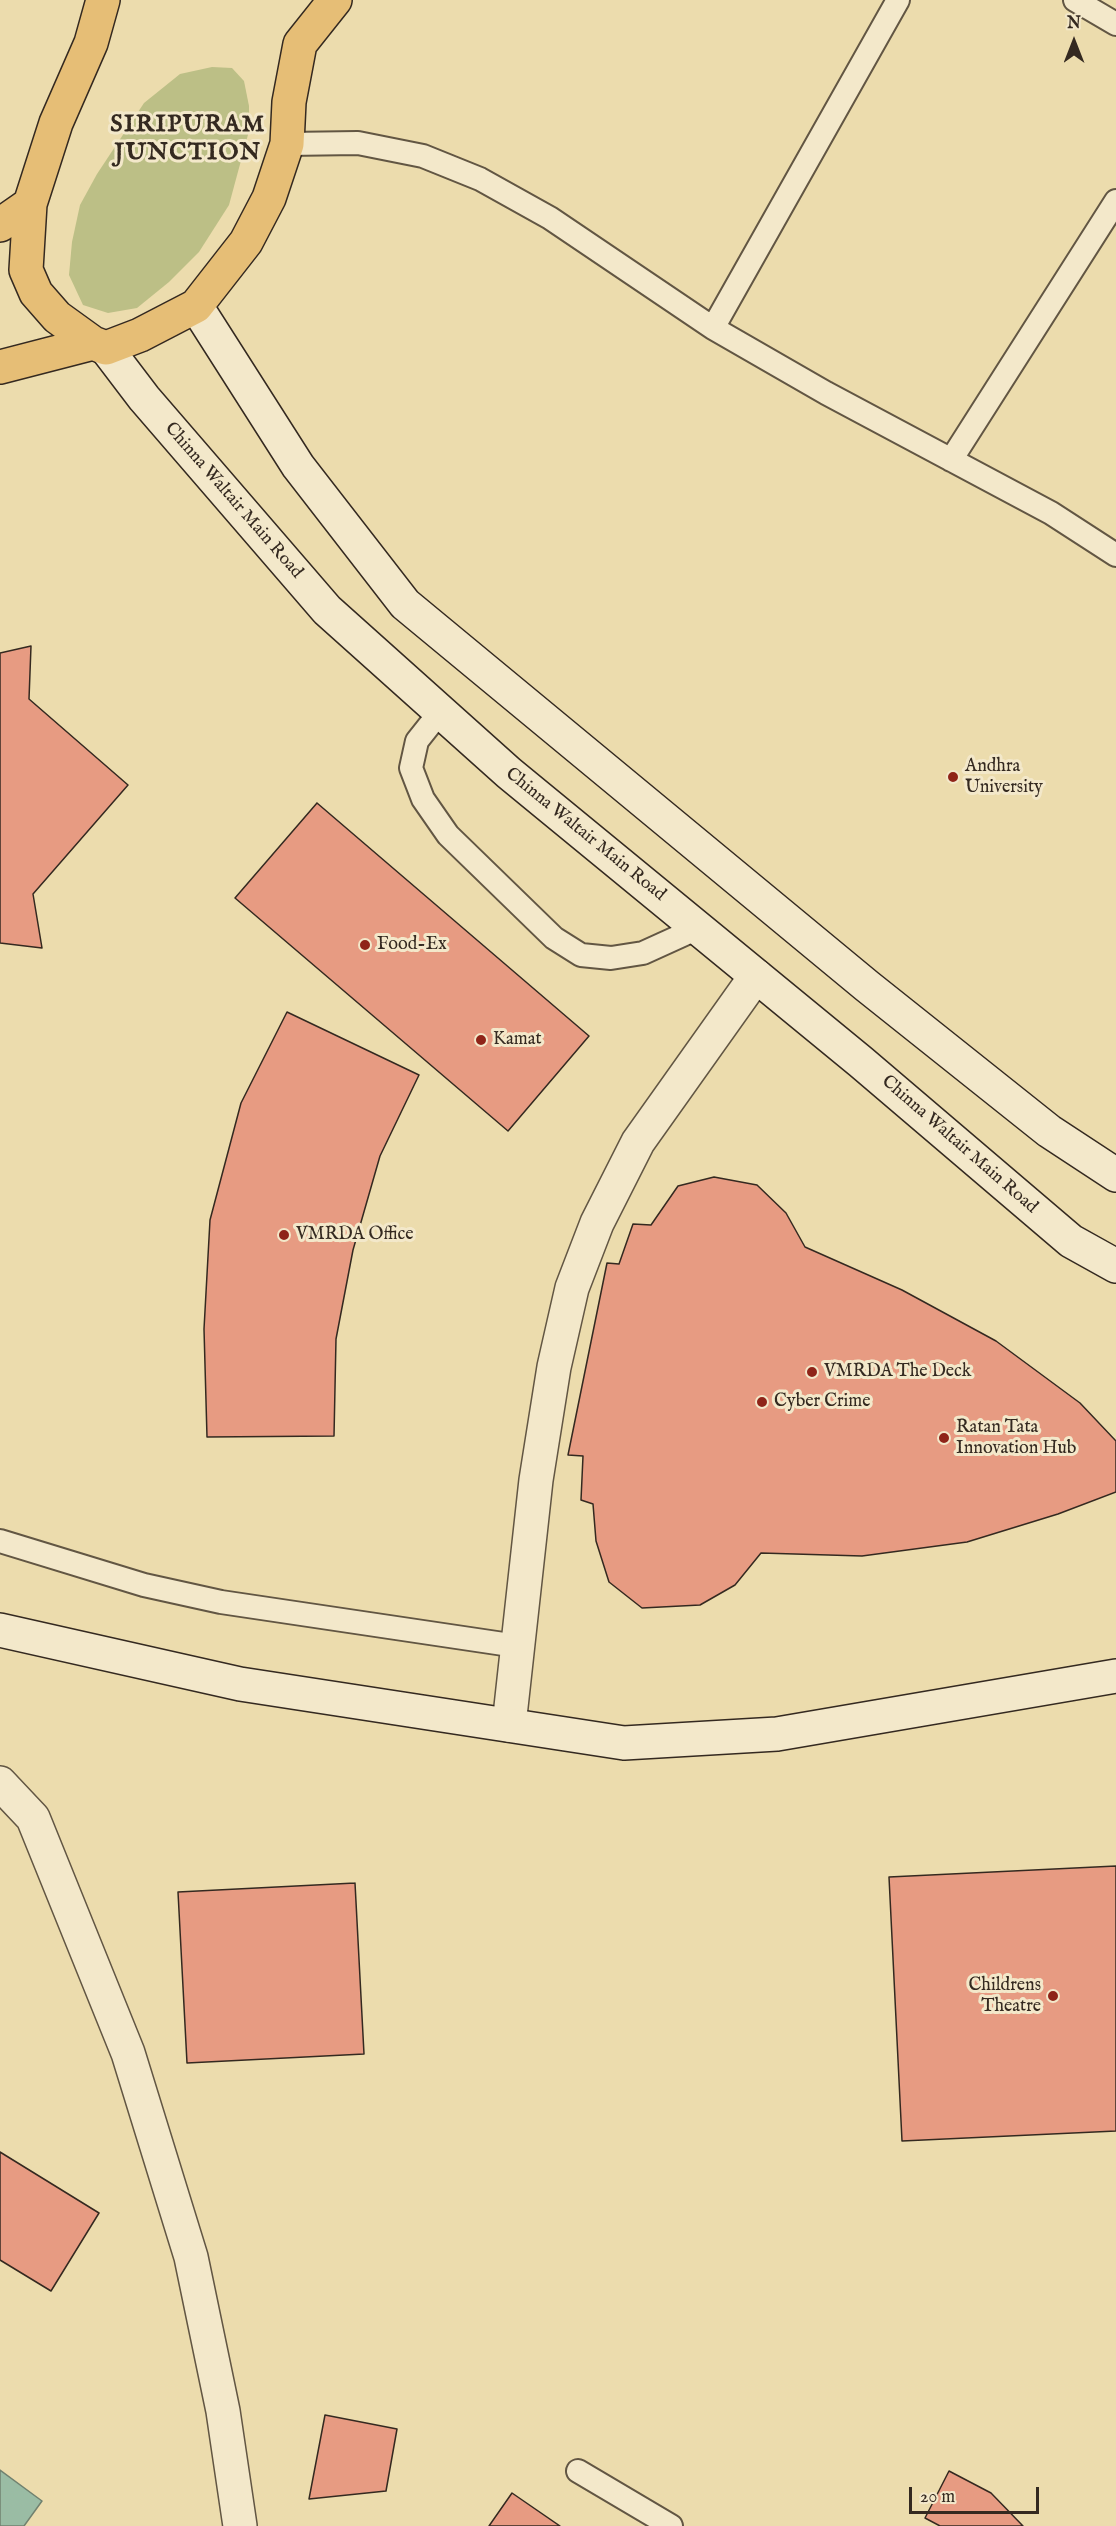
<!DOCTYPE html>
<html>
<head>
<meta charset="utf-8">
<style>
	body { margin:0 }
	#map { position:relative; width:1116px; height:2526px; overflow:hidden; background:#ecdcad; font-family:"IM FELL English",serif }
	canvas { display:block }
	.north { position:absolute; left:1044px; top:12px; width:60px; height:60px; -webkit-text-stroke:4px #f3e8ca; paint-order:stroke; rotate:0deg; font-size:16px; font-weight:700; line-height:24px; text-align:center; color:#342920 }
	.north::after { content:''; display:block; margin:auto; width:21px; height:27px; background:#342920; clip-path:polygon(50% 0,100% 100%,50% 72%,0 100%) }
	.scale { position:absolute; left:909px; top:2487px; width:130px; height:27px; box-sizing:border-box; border:3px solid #342920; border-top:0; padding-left:8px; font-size:18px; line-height:21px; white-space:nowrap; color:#342920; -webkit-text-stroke:4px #f3e8ca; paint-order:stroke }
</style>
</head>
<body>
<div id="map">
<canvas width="1116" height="2526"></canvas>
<div class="north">N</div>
<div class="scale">20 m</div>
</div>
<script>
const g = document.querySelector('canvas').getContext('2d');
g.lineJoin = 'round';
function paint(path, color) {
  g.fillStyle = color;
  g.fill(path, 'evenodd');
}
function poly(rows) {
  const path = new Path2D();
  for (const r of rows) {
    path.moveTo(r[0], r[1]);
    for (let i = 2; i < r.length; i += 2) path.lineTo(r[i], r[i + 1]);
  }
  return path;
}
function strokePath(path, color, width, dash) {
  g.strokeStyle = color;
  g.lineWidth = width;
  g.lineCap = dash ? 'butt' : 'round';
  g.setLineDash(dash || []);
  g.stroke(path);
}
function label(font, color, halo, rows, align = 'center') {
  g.font = font + ' "IM FELL English",serif';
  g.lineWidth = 6;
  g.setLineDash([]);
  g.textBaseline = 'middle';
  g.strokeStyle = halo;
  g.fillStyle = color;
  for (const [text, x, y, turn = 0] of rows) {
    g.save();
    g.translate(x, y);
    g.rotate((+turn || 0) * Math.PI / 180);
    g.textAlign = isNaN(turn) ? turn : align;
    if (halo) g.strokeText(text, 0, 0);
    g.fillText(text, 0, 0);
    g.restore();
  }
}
const green = poly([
	[212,67,232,68,244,81,249,106,249,131,229,205,199,252,169,282,137,308,108,313,83,305,69,275,72,242,80,205,97,174,144,103,180,74]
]);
const water = poly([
	[0,2470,42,2501,24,2526,0,2526,0,2470]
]);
const building = poly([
	[31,646,29,699,128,785,33,894,42,948,0,943,0,653,31,646],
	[317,803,589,1036,508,1131,235,898,317,803],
	[287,1012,419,1075,380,1156,353,1250,336,1339,334,1436,207,1437,204,1329,210,1220,241,1103,287,1012],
	[714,1177,757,1185,786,1213,805,1247,902,1290,996,1341,1080,1403,1116,1441,1116,1492,1058,1514,967,1542,862,1556,761,1553,735,1585,700,1605,642,1608,609,1582,596,1541,593,1504,581,1500,583,1456,568,1455,607,1263,619,1264,633,1224,651,1225,678,1186,714,1177],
	[1116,1866,1116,2131,902,2141,889,1877,1116,1866],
	[355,1883,364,2054,187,2063,178,1892,355,1883],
	[0,2152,99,2213,51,2291,0,2260,0,2152],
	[325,2415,397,2429,386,2491,309,2499,325,2415],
	[949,2471,991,2493,1023,2526,940,2526,925,2518,949,2471],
	[512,2493,560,2526,489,2526,512,2493]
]);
const lane = poly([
	[1075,0,1116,24],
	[287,144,358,143,423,156,480,179,550,218,713,328,826,393,1051,513,1116,555],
	[713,328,898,0],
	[951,460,1116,201],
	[440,712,417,741,411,768,423,799,448,835,554,938,581,955,611,958,643,953,698,928],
	[0,1541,144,1585,221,1602,517,1646],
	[578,2471,671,2526]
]);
const street = poly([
	[509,1725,536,1480,554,1367,572,1288,597,1223,638,1142,756,976],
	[0,1783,33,1818,128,2053,191,2257,223,2411,240,2526]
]);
const secondary = poly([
	[196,306,298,466,405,604,867,986,1049,1131,1116,1175],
	[106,348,144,398,327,610,509,773,861,1062,1071,1241,1116,1266],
	[0,1630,240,1684,624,1743,777,1734,1116,1676]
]);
const primary = poly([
	[103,0,91,43,56,123,30,204,26,270,36,293,57,317,93,343,106,348,140,335,196,306,246,242,269,198,287,144,289,102,300,44,335,0],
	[0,225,30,204],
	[0,367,93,343]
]);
const markers = [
	[953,777,6,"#8f2418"],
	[365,945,6,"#8f2418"],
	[481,1040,6,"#8f2418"],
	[284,1235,6,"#8f2418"],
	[812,1372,6,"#8f2418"],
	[762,1402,6,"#8f2418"],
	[944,1438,6,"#8f2418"],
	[1053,1996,6,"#8f2418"]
];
const streetNames = [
	["Chinna Waltair Main Road",233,501,49],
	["Chinna Waltair Main Road",585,835,39],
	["Chinna Waltair Main Road",959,1145,41]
];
const poiNames = [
	["Andhra",965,767],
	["University",965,788],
	["Food-Ex",377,945],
	["Kamat",493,1040],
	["VMRDA Office",296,1235],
	["VMRDA The Deck",824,1372],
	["Cyber Crime",774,1402],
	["Ratan Tata",956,1428],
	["Innovation Hub",956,1449],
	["Childrens",1041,1986,"right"],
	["Theatre",1041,2007,"right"]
];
const districtNames = [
	["SIRIPURAM",188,126],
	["JUNCTION",188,154]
];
paint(green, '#bcbf86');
paint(water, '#9abca4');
strokePath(water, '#71816f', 1.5);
paint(building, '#e79b82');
strokePath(building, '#342920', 1.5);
strokePath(lane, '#625643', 26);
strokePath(street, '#625643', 36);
strokePath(secondary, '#342920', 36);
strokePath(primary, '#342920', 36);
strokePath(lane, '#f3e8ca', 22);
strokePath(street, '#f3e8ca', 33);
strokePath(secondary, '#f3e8ca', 33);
strokePath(primary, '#e6be76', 33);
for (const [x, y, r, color] of markers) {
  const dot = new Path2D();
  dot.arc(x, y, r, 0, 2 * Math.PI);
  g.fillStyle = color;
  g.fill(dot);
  strokePath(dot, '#f3e8ca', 2);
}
label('18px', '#342920', '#f3e8ca', streetNames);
label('18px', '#342920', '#f3e8ca', poiNames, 'left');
g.letterSpacing = '1.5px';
label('bold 24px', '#342920', '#f3e8ca', districtNames);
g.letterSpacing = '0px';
</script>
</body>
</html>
